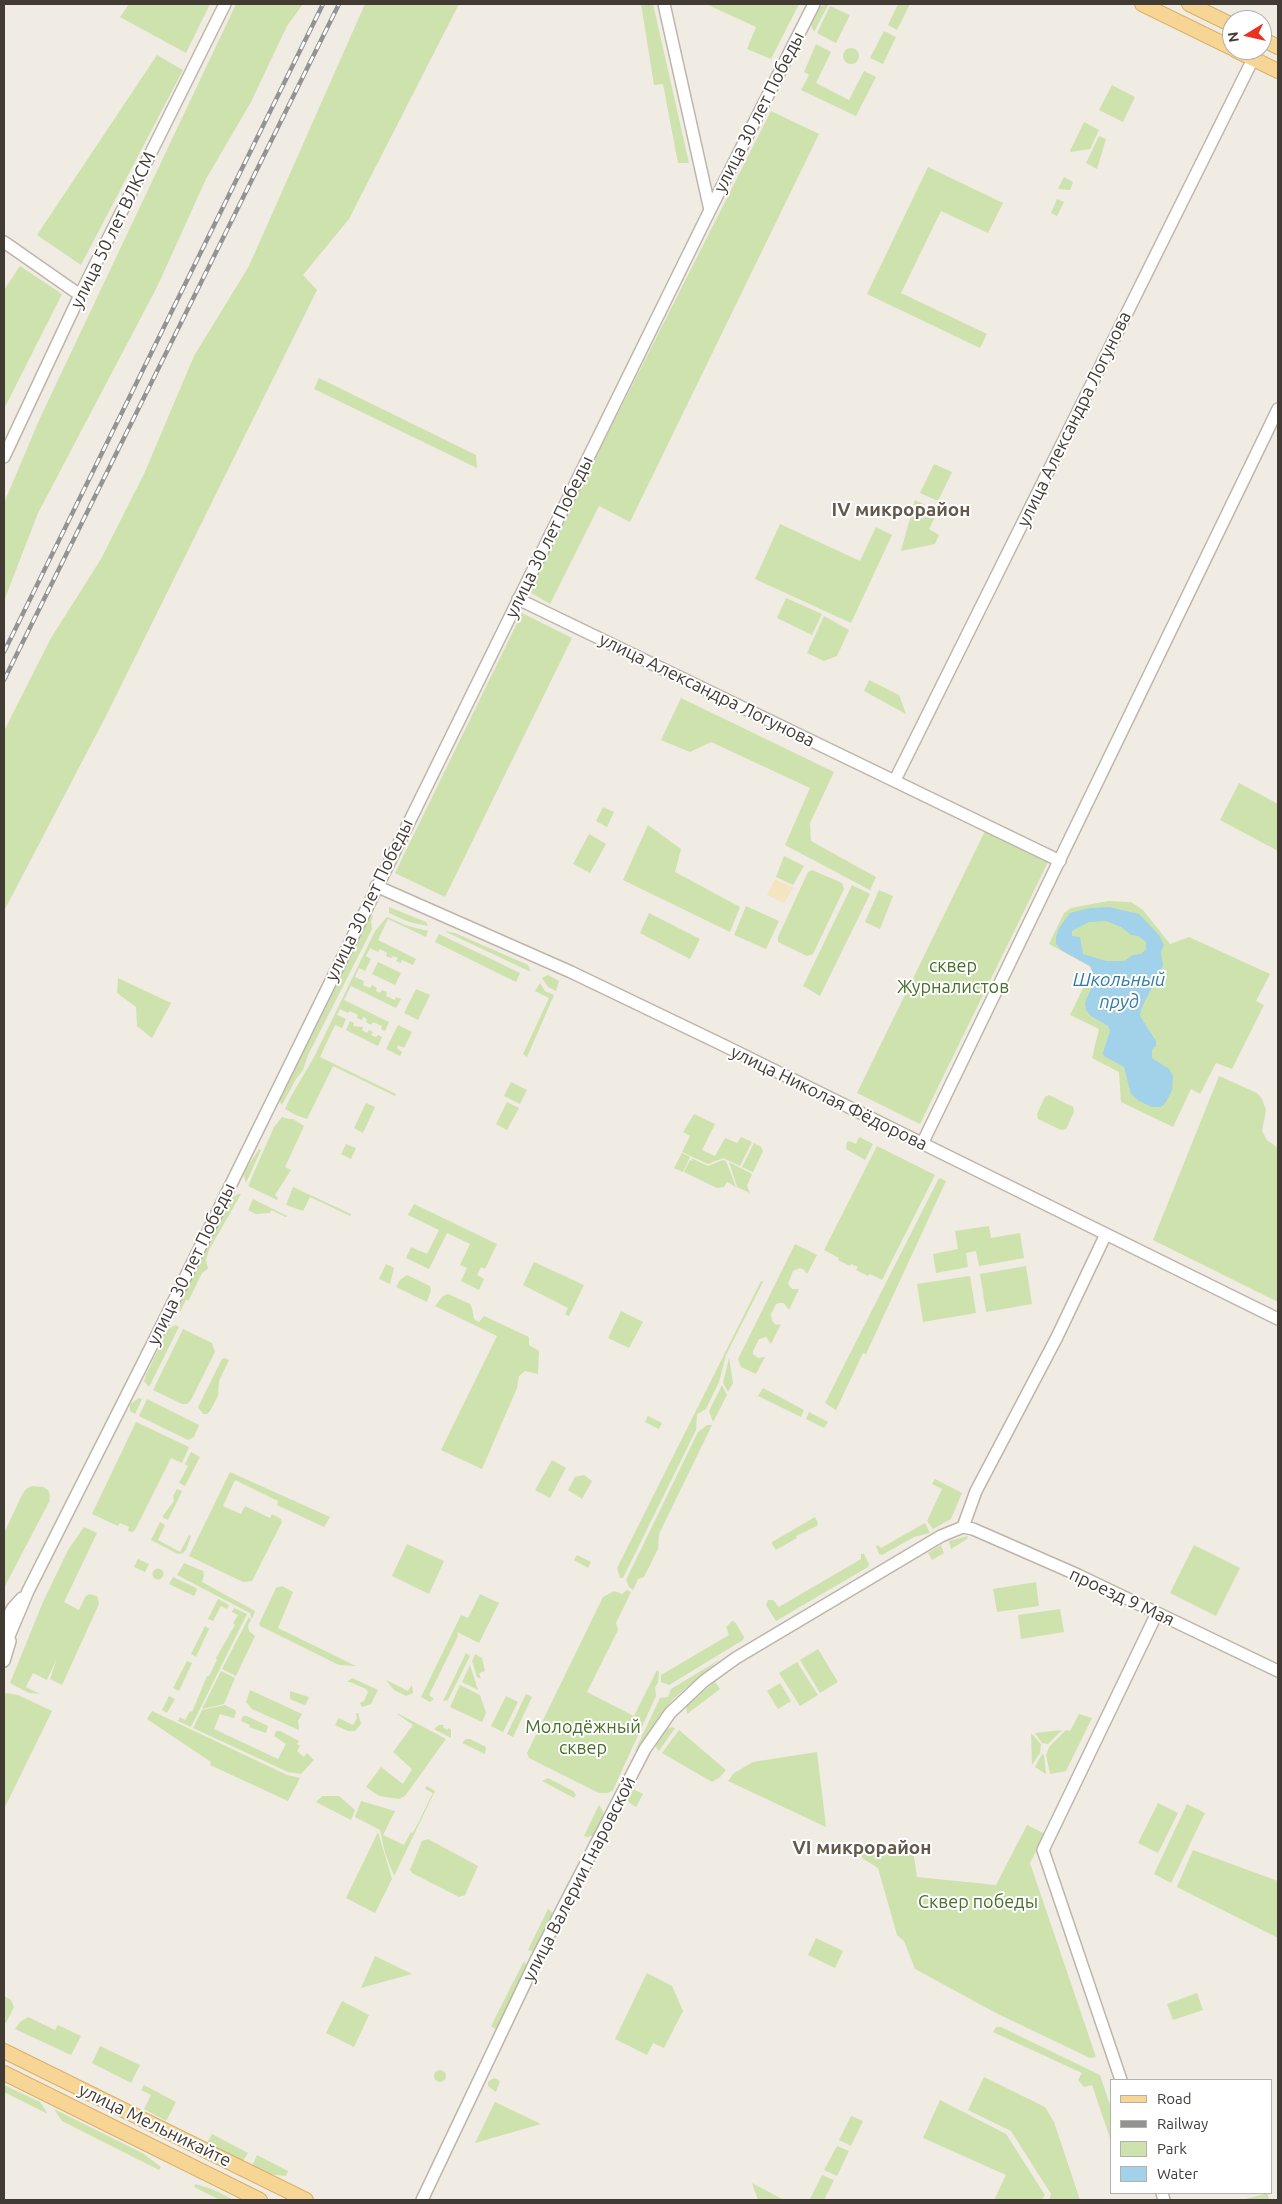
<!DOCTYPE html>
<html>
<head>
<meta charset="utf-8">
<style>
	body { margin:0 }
	#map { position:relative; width:1282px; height:2204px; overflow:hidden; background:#f0ebe3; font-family:Ubuntu,sans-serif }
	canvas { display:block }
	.frame { position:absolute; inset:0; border:5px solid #413b34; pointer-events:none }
	.legend { position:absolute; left:1110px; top:2079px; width:162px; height:115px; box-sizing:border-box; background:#fff; border:1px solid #b3b1ae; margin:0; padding:6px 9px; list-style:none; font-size:15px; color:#413b34 }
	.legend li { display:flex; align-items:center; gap:10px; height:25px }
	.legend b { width:25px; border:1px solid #b3b1ae }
	.north { position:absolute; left:1222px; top:10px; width:50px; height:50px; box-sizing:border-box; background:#fff; border:1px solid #b3b1ae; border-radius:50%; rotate:261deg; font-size:14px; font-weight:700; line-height:20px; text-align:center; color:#413b34 }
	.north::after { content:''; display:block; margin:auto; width:18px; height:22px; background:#eb321f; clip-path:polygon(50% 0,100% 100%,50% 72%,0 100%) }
</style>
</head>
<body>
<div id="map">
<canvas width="1282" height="2204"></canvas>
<div class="frame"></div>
<ul class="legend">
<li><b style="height:6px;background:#f7d595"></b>Road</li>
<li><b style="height:6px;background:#939393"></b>Railway</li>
<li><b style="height:14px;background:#cee2ae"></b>Park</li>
<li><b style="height:14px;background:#a2d1ea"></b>Water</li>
</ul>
<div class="north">N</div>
</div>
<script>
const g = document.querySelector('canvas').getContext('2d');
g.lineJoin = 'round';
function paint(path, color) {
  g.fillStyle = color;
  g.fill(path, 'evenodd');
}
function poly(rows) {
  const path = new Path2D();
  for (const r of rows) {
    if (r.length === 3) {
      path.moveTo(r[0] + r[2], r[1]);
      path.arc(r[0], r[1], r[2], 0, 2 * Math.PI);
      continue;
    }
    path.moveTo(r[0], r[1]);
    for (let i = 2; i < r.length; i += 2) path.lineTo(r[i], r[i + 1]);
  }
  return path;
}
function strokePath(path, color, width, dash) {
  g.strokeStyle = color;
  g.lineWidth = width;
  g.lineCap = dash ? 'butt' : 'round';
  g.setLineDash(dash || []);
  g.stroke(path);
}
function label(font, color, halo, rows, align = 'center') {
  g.font = font + ' Ubuntu,sans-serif';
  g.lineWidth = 4;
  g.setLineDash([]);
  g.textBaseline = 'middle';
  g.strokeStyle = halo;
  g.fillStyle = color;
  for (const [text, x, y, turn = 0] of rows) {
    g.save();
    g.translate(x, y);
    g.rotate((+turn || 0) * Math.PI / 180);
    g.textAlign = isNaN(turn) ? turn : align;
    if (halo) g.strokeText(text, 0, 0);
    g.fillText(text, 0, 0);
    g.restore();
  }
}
const green = poly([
	[129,4,210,4,186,53,120,17],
	[236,4,303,4,287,26,251,102,206,179,157,287,38,513,4,601,4,503,40,418],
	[365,4,459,4,349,219,303,275,317,290,106,716,4,911,4,731,51,638,101,559,144,474,194,356,249,266],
	[641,4,653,4,689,163,678,163,663,84,654,85],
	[706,4,799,4,771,59,747,49,756,27],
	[898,4,910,4,897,30,888,25],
	[824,5,828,5,814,32,811,25,820,7],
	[830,6,850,15,836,43,817,33],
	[884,31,896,37,883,64,870,58],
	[816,44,831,52,816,83,849,100,864,71,876,77,856,116,801,90,809,75,804,72],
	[851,56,8],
	[157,55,183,70,81,265,37,235],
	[1112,85,1135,97,1123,122,1099,110],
	[771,111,819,134,630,522,599,506,550,604,528,591],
	[1084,122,1099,130,1090,149,1071,152,1070,151],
	[1099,136,1106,139,1097,169,1086,163],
	[928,167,1003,203,988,233,941,211,901,293,987,334,980,348,867,294],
	[1064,177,1073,182,1070,190,1058,189],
	[1057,199,1064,202,1057,216,1051,213],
	[20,266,62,294,4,409,4,290],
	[319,378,476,455,477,468,314,389],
	[934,464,952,472,938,501,920,493],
	[915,500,938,511,929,529,939,535,935,544,901,551],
	[780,524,860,561,876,527,892,535,851,623,755,579],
	[786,598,822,614,812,635,777,618],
	[522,613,572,638,445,897,395,873],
	[824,616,849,630,837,656,824,661,807,653],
	[869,680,899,695,906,714,864,691],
	[681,698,834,772,810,823,811,841,876,877,870,890,785,845,810,788,711,742,690,752,661,740],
	[1239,783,1278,804,1278,851,1220,820],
	[603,807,614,812,607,827,596,821],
	[648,825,681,849,675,872,740,907,730,932,623,880],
	[986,829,1049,860,920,1124,857,1093],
	[589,834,606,844,590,873,573,864],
	[784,856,804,866,793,885,776,877],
	[812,870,842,883,844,889,813,954,807,956,778,942,778,937,808,872],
	[852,885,870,894,820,996,803,986],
	[879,890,893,896,880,929,865,922],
	[1108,901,1131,902,1143,910,1170,944,1189,937,1270,974,1256,1001,1264,1005,1232,1069,1216,1063,1200,1094,1191,1089,1173,1127,1121,1102,1119,1072,1092,1058,1099,1029,1070,1015,1093,968,1049,944,1064,913,1071,908],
	[746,906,779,921,766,949,734,935],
	[389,907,426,922,428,926,409,922,389,913],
	[649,913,700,939,690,959,640,933],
	[370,914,373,916,371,921,372,929,308,1055,303,1070,296,1079,282,1105,279,1100,297,1061],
	[387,917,408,926,428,931,426,937,388,919,378,940,416,959,413,965,402,960,401,963,396,961,398,958,393,956,391,958,386,956,387,953,380,949,378,952,370,948,366,956,371,959,365,971,359,968,355,977,364,981,363,985,370,988,372,985,377,988,376,991,380,993,382,990,387,992,386,996,395,1000,396,997,401,999,396,1008,351,986,344,1000,389,1022,385,1031,381,1029,382,1026,373,1022,371,1025,366,1022,367,1019,363,1017,362,1020,357,1018,358,1015,350,1011,348,1013,340,1009,337,1015,346,1019,342,1028,335,1025,320,1057,396,1094,395,1096,333,1066,307,1119,296,1115,285,1109,290,1098,314,1057,375,931],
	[444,931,455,933,528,965,531,972],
	[439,934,520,973,516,982,435,942],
	[378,962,401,973,395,985,372,974],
	[548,975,559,981,556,991,548,987,542,978],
	[118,978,171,1003,152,1038,137,1026,136,1007,117,993],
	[540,983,545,991,554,995,527,1057,523,1054,549,998,535,991],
	[416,989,430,995,418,1020,404,1013],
	[350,1021,354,1023,353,1026,363,1027,362,1030,367,1033,369,1030,373,1032,371,1035,376,1037,378,1035,382,1037,378,1046,346,1030],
	[398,1025,412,1032,404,1048,398,1045,397,1048,402,1052,400,1056,386,1049],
	[1219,1076,1257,1093,1262,1099,1266,1110,1262,1131,1267,1140,1278,1148,1278,1302,1153,1240],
	[511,1082,527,1090,520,1104,504,1096],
	[1049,1095,1073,1107,1074,1112,1066,1129,1061,1130,1038,1119,1037,1114,1045,1097],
	[507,1102,519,1108,507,1130,496,1124],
	[366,1103,375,1107,363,1133,354,1128],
	[694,1114,715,1124,702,1150,715,1156,725,1138,737,1143,741,1137,752,1142,740,1166,723,1158,708,1164,682,1152,690,1136,683,1132],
	[282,1117,289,1119,293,1119,304,1126,285,1167,291,1170,275,1195,278,1198,277,1200,248,1186,274,1127],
	[859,1137,873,1144,865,1160,846,1149,847,1142,849,1141,856,1144],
	[754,1143,761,1147,763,1151,753,1172,742,1167],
	[346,1144,356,1148,351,1159,341,1154],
	[877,1146,935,1175,882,1280,870,1274,868,1276,856,1270,858,1267,851,1264,850,1266,838,1260,839,1258,824,1250],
	[259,1149,261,1150,246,1183,244,1176,246,1169],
	[682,1153,690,1157,683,1172,674,1168],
	[691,1158,708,1166,723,1160,726,1161,736,1187,727,1182,724,1187,717,1188,684,1172,690,1160,693,1161],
	[729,1162,752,1174,747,1186,750,1193,737,1187],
	[939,1178,946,1181,866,1354,863,1353,836,1410,825,1403],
	[293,1187,351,1214,350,1216,310,1197,303,1211,286,1205],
	[238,1194,241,1194,209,1250,206,1260,208,1269,202,1273,189,1300,186,1300,180,1312,180,1302,232,1198],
	[253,1199,287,1216,286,1217,271,1210,270,1213,256,1214,248,1210],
	[414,1204,497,1244,485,1269,481,1267,477,1275,484,1279,479,1290,461,1281,467,1268,460,1265,470,1244,447,1233,429,1269,406,1258,411,1247,427,1254,439,1230,408,1215],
	[989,1226,991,1238,1020,1233,1024,1258,979,1266,976,1251,966,1253,968,1267,936,1273,933,1254,958,1249,955,1231],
	[795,1244,817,1255,807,1274,804,1270,800,1268,793,1271,788,1284,792,1289,799,1289,789,1310,784,1303,779,1303,776,1304,771,1314,772,1321,776,1325,781,1324,771,1344,766,1337,759,1339,753,1351,753,1354,758,1358,765,1357,756,1374,741,1367,738,1359],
	[534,1262,584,1285,569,1316,565,1314,568,1308,523,1285],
	[386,1264,394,1268,390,1284,379,1279],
	[1026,1266,1032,1304,986,1312,980,1274],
	[407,1275,430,1286,431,1290,427,1302,396,1287,400,1280],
	[970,1276,976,1313,923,1322,917,1284],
	[761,1281,763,1282,726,1355,719,1382,706,1409,697,1414,696,1430,623,1578,620,1578,617,1568],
	[448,1294,470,1304,472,1308,474,1319,479,1322,484,1316,529,1337,529,1345,539,1351,538,1374,525,1371,519,1376,517,1388,482,1469,441,1450,497,1336,435,1306,443,1296],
	[621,1311,643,1322,629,1348,608,1338],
	[176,1325,179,1327,149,1387,144,1381,146,1375,168,1329],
	[183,1329,212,1343,215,1352,191,1400,187,1404,182,1404,153,1390],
	[225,1358,229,1360,219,1381,218,1396,210,1411,207,1414,203,1414,198,1407,222,1359],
	[729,1358,733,1383,728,1392,723,1383],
	[722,1385,727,1395,713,1422,709,1411],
	[763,1388,804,1410,801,1417,758,1396],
	[139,1398,142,1399,135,1414,130,1411,130,1404],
	[147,1399,199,1425,194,1437,188,1440,139,1416],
	[809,1412,828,1422,824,1428,806,1419],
	[648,1416,662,1423,659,1429,645,1422],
	[136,1422,189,1447,182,1463,171,1458,135,1530,132,1532,128,1531,129,1527,120,1523,118,1526,92,1514],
	[707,1425,712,1425,659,1534,658,1549,644,1577,638,1579,633,1590,629,1587,626,1580,698,1432],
	[191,1452,200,1457,185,1486,179,1483,188,1466,185,1464],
	[552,1460,566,1468,550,1498,535,1490],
	[230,1472,330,1517,324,1527,277,1505,278,1501,235,1480,223,1506,241,1514,245,1506,270,1518,272,1514,281,1519,282,1522,252,1581,243,1582,189,1556],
	[584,1475,592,1481,582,1499,568,1490,575,1477],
	[935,1479,962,1493,951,1519,933,1529,927,1521,942,1489,932,1484],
	[32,1486,43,1487,48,1490,50,1495,49,1502,4,1588,4,1533,22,1495,26,1489],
	[177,1489,182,1491,168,1520,162,1517,174,1501,173,1496],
	[815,1517,818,1523,817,1526,796,1536,797,1538,776,1550,772,1544,772,1542],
	[160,1522,165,1525,158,1540,180,1552,189,1535,191,1536,186,1550,183,1553,178,1554,151,1540],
	[925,1523,930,1533,914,1537,882,1555,879,1554,876,1546,878,1545,881,1548],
	[84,1527,97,1533,64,1602,79,1610,85,1597,89,1594,97,1596,99,1604,62,1685,50,1679,57,1658,47,1680,33,1673,26,1687,40,1694,29,1693,10,1683,43,1602,68,1550],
	[968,1536,967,1539,951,1549,949,1541],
	[407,1544,444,1561,429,1594,392,1576],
	[941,1545,944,1553,932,1560,928,1553],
	[1194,1545,1240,1568,1216,1616,1170,1593],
	[861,1554,864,1554,869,1564,868,1567,776,1621,766,1605,768,1600,773,1600,779,1607,861,1559],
	[577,1555,591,1562,588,1568,574,1560],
	[138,1559,149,1564,145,1572,134,1567],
	[184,1563,203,1571,204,1575,202,1582,255,1611,252,1619,250,1613,177,1575],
	[158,1574,5.5],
	[173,1577,196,1588,197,1590,194,1596,169,1584],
	[1036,1582,1039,1606,997,1612,993,1589],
	[282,1586,293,1592,278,1628,356,1666,339,1665,260,1626,259,1624,276,1588],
	[627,1590,631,1592,616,1623,618,1630,587,1692,634,1716,657,1670,659,1672,658,1683,655,1687,656,1696,613,1790,608,1793,599,1793,529,1758,527,1753,603,1597,614,1591,622,1594],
	[480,1594,499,1603,479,1643,457,1632,458,1636,429,1695,434,1699,430,1702,421,1697,461,1615,468,1618],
	[218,1599,229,1605,227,1609,221,1606,213,1621,208,1619],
	[234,1608,247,1614,191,1727,178,1721,180,1717,185,1720,190,1711,192,1712,207,1676,209,1676,217,1660,216,1658,235,1625,233,1623,238,1615,232,1612],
	[1060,1609,1064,1632,1021,1639,1018,1615],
	[249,1617,251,1620,248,1625,249,1631,255,1636,236,1676,222,1669],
	[732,1621,735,1622,744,1637,743,1640,669,1685,661,1682,661,1675,729,1635,726,1627],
	[205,1626,209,1629,196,1657,191,1654],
	[818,1649,838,1682,820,1693,800,1660],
	[466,1653,470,1656,448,1700,443,1701],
	[475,1654,482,1658,485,1671,479,1673,481,1679,477,1677,472,1661],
	[719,1660,673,1699,634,1753,660,1698,668,1697,671,1689],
	[187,1661,192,1663,179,1691,173,1688],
	[797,1662,818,1695,800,1706,779,1673],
	[470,1665,478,1690,462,1682],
	[221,1671,235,1678,224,1704,202,1709],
	[352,1678,378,1690,371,1704,362,1707,360,1703,364,1701,368,1692,366,1689,350,1682,347,1682],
	[386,1680,408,1691,412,1685,413,1693,406,1696,394,1690],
	[715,1682,720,1689,687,1714,686,1705],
	[780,1683,791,1701,778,1709,767,1691],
	[460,1685,480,1695,486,1713,482,1722,450,1707],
	[250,1690,302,1714,298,1721,299,1730,252,1709,246,1702],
	[290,1691,309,1697,306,1704,304,1705,290,1699],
	[6,1693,18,1695,52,1711,4,1809,4,1697],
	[526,1694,532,1697,513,1737,507,1734],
	[169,1696,175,1699,167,1713,162,1710],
	[506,1696,518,1702,503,1732,491,1726],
	[225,1705,235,1710,236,1713,234,1718,220,1714,214,1729,278,1759,286,1744,274,1736,276,1731,280,1731,299,1741,297,1744,300,1746,297,1751,304,1757,307,1753,314,1760,301,1774,288,1772,193,1728,202,1710],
	[152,1711,287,1775,300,1778,288,1801,210,1765,211,1762,147,1719],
	[356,1713,358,1713,361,1724,355,1731,348,1731,335,1725,339,1718,353,1725,357,1718],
	[397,1714,399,1714,446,1739,405,1796,399,1799,379,1796,366,1787,381,1767,403,1784,412,1769,393,1752,413,1725],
	[1079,1714,1092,1718,1066,1771,1050,1774,1046,1755,1049,1747,1066,1730,1070,1731],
	[243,1716,247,1716,268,1726,266,1733,249,1727,250,1725,241,1721],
	[439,1725,444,1725,443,1727,447,1730,449,1728,451,1730,451,1738,434,1729],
	[672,1727,675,1728,659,1751,655,1746,667,1729],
	[679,1730,726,1770,720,1777,712,1782,662,1753],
	[1062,1730,1048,1744,1042,1743,1035,1733],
	[1031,1733,1041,1744,1040,1753,1032,1765],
	[466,1739,470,1739,486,1747,485,1754,462,1743],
	[817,1752,826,1827,728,1781,734,1773,753,1762],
	[1042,1754,1044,1755,1046,1774,1035,1767],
	[548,1778,573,1791,576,1795,574,1798,542,1781],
	[427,1786,435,1791,394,1876,385,1853,380,1830,355,1817,361,1801,395,1811,383,1835,404,1845,411,1832,413,1833,433,1793,425,1789],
	[633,1789,643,1794,636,1807,627,1801],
	[322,1796,339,1796,355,1810,351,1820,316,1802],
	[1158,1803,1178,1813,1158,1853,1138,1843],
	[1187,1804,1205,1813,1171,1883,1154,1874],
	[599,1805,604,1813,594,1835,588,1837,584,1836],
	[1027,1825,1045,1834,1030,1863,1096,2057,1090,2058,996,2013,915,1969,904,1941,897,1935,878,1868,862,1858,861,1849,912,1843,917,1877,996,1885],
	[378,1832,392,1879,375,1913,346,1898],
	[428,1839,478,1866,465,1895,459,1897,412,1873,410,1870,422,1841],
	[1193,1850,1278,1881,1278,1938,1177,1887],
	[548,1909,552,1912,553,1916,537,1949,532,1951,528,1950],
	[816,1938,843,1951,835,1968,808,1955],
	[375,1956,412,1974,361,1988],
	[524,1961,528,1968,500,2027,495,2029,491,2026],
	[647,1973,672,1986,683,2011,664,2048,653,2043,647,2055,615,2039],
	[1197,1993,1203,2010,1173,2020,1167,2004],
	[4,1996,11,2000,14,2007,6,2023,4,2022],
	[342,2001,369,2015,354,2047,326,2033],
	[28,2017,55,2030,58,2025,81,2036,71,2055,15,2029,20,2022],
	[996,2027,1001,2027,1100,2075,1111,2108,1111,2141,1092,2085,1084,2087,1078,2080,1082,2073,993,2032],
	[100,2046,140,2065,131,2083,92,2063],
	[440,2076,6],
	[984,2077,1045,2107,1054,2122,1080,2200,1049,2200,1051,2194,1011,2131,968,2110],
	[494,2078,500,2081,496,2092,488,2086,488,2082],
	[4,2085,40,2102,48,2114,4,2092],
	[144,2085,176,2102,166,2121,144,2109,151,2095,141,2090],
	[940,2100,1006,2134,1045,2195,1042,2200,994,2200,1006,2175,923,2138],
	[495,2102,541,2124,475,2143],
	[54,2109,144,2154,161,2167,159,2170,62,2121],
	[851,2116,863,2121,851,2146,839,2140],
	[212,2134,248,2153,243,2161,207,2143],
	[837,2146,849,2151,837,2176,824,2170],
	[257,2155,288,2171,286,2176,267,2174,254,2168,253,2164],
	[822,2175,834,2180,824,2200,813,2200,810,2199],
	[752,2183,784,2200,758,2200],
	[195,2184,212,2189,234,2200,220,2200,194,2187],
	[1268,2193,1269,2200,1242,2200]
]);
const sand = poly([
	[775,879,793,888,784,903,767,895]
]);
const water = poly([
	[1109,907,1139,914,1159,935,1164,945,1161,952,1163,966,1141,1009,1140,1016,1156,1041,1156,1046,1152,1050,1152,1058,1169,1069,1173,1076,1172,1090,1166,1102,1161,1107,1152,1107,1139,1101,1131,1094,1124,1067,1104,1056,1103,1053,1110,1031,1108,1026,1091,1016,1086,1010,1085,1002,1091,989,1092,971,1090,966,1061,950,1056,944,1056,937,1059,928,1070,913,1090,908],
	[1106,921,1121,927,1131,935,1138,936,1146,942,1146,949,1141,954,1133,955,1124,961,1106,961,1083,954,1080,937,1072,936,1072,931,1089,922]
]);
const minor = poly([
	[664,4,710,210],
	[4,242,80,295],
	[4,457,80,295,225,4],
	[518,599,1060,861],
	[895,780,1253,59],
	[376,886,571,972,725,1046,1278,1319],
	[922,1144,1278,409],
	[963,1527,973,1529,1078,1575,1278,1671],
	[963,1527,976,1491,1057,1337,1106,1234],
	[4,1627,12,1609,22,1598],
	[4,1648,28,1591,155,1339,710,210,814,4],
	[4,1661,10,1641],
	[1121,2080,1043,1850,1157,1613],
	[1162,2193,1164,2200],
	[422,2200,537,1958,645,1749,670,1713,704,1681,736,1658,941,1536,963,1527]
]);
const major = poly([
	[1142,4,1232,48],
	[1189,4,1232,25],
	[1262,39,1278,47],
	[1235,50,1278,71],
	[4,2051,306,2200],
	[4,2073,260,2200]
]);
const rail = poly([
	[4,652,323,4],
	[4,680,339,4]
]);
const streetNames = [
	["улица 30 лет Победы",759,112,-63],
	["улица 50 лет ВЛКСМ",113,230,-64],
	["улица Александра Логунова",1074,419,-64],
	["улица 30 лет Победы",549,537,-64],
	["улица Александра Логунова",707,690,26],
	["улица 30 лет Победы",369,900,-64],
	["улица Николая Фёдорова",829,1098,26],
	["улица 30 лет Победы",191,1264,-64],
	["проезд 9 Мая",1122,1597,25],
	["улица Валерии Гнаровской",579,1879,-63],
	["улица Мельникайте",155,2125,26]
];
const parkNames = [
	["сквер",953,966],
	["Журналистов",953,987],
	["Молодёжный",583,1727],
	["сквер",583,1748],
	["Сквер победы",978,1902]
];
const neighbourhoodNames = [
	["IV микрорайон",901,510],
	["VI микрорайон",862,1848]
];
const waterNames = [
	["Школьный",1119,980],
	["пруд",1119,1002]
];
paint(green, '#cee2ae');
paint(sand, '#f3e5c0');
paint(water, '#a2d1ea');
strokePath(minor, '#beb5aa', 14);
strokePath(major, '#dab167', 16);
strokePath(minor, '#fff', 11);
strokePath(major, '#f7d595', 14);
strokePath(rail, '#939393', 4.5);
strokePath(rail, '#fff', 2.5, [8]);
label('18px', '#413b34', '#fff', streetNames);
label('18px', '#496e2c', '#fff', parkNames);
label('bold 19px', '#63594c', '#fff', neighbourhoodNames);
label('italic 19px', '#357ca5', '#fff', waterNames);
</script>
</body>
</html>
